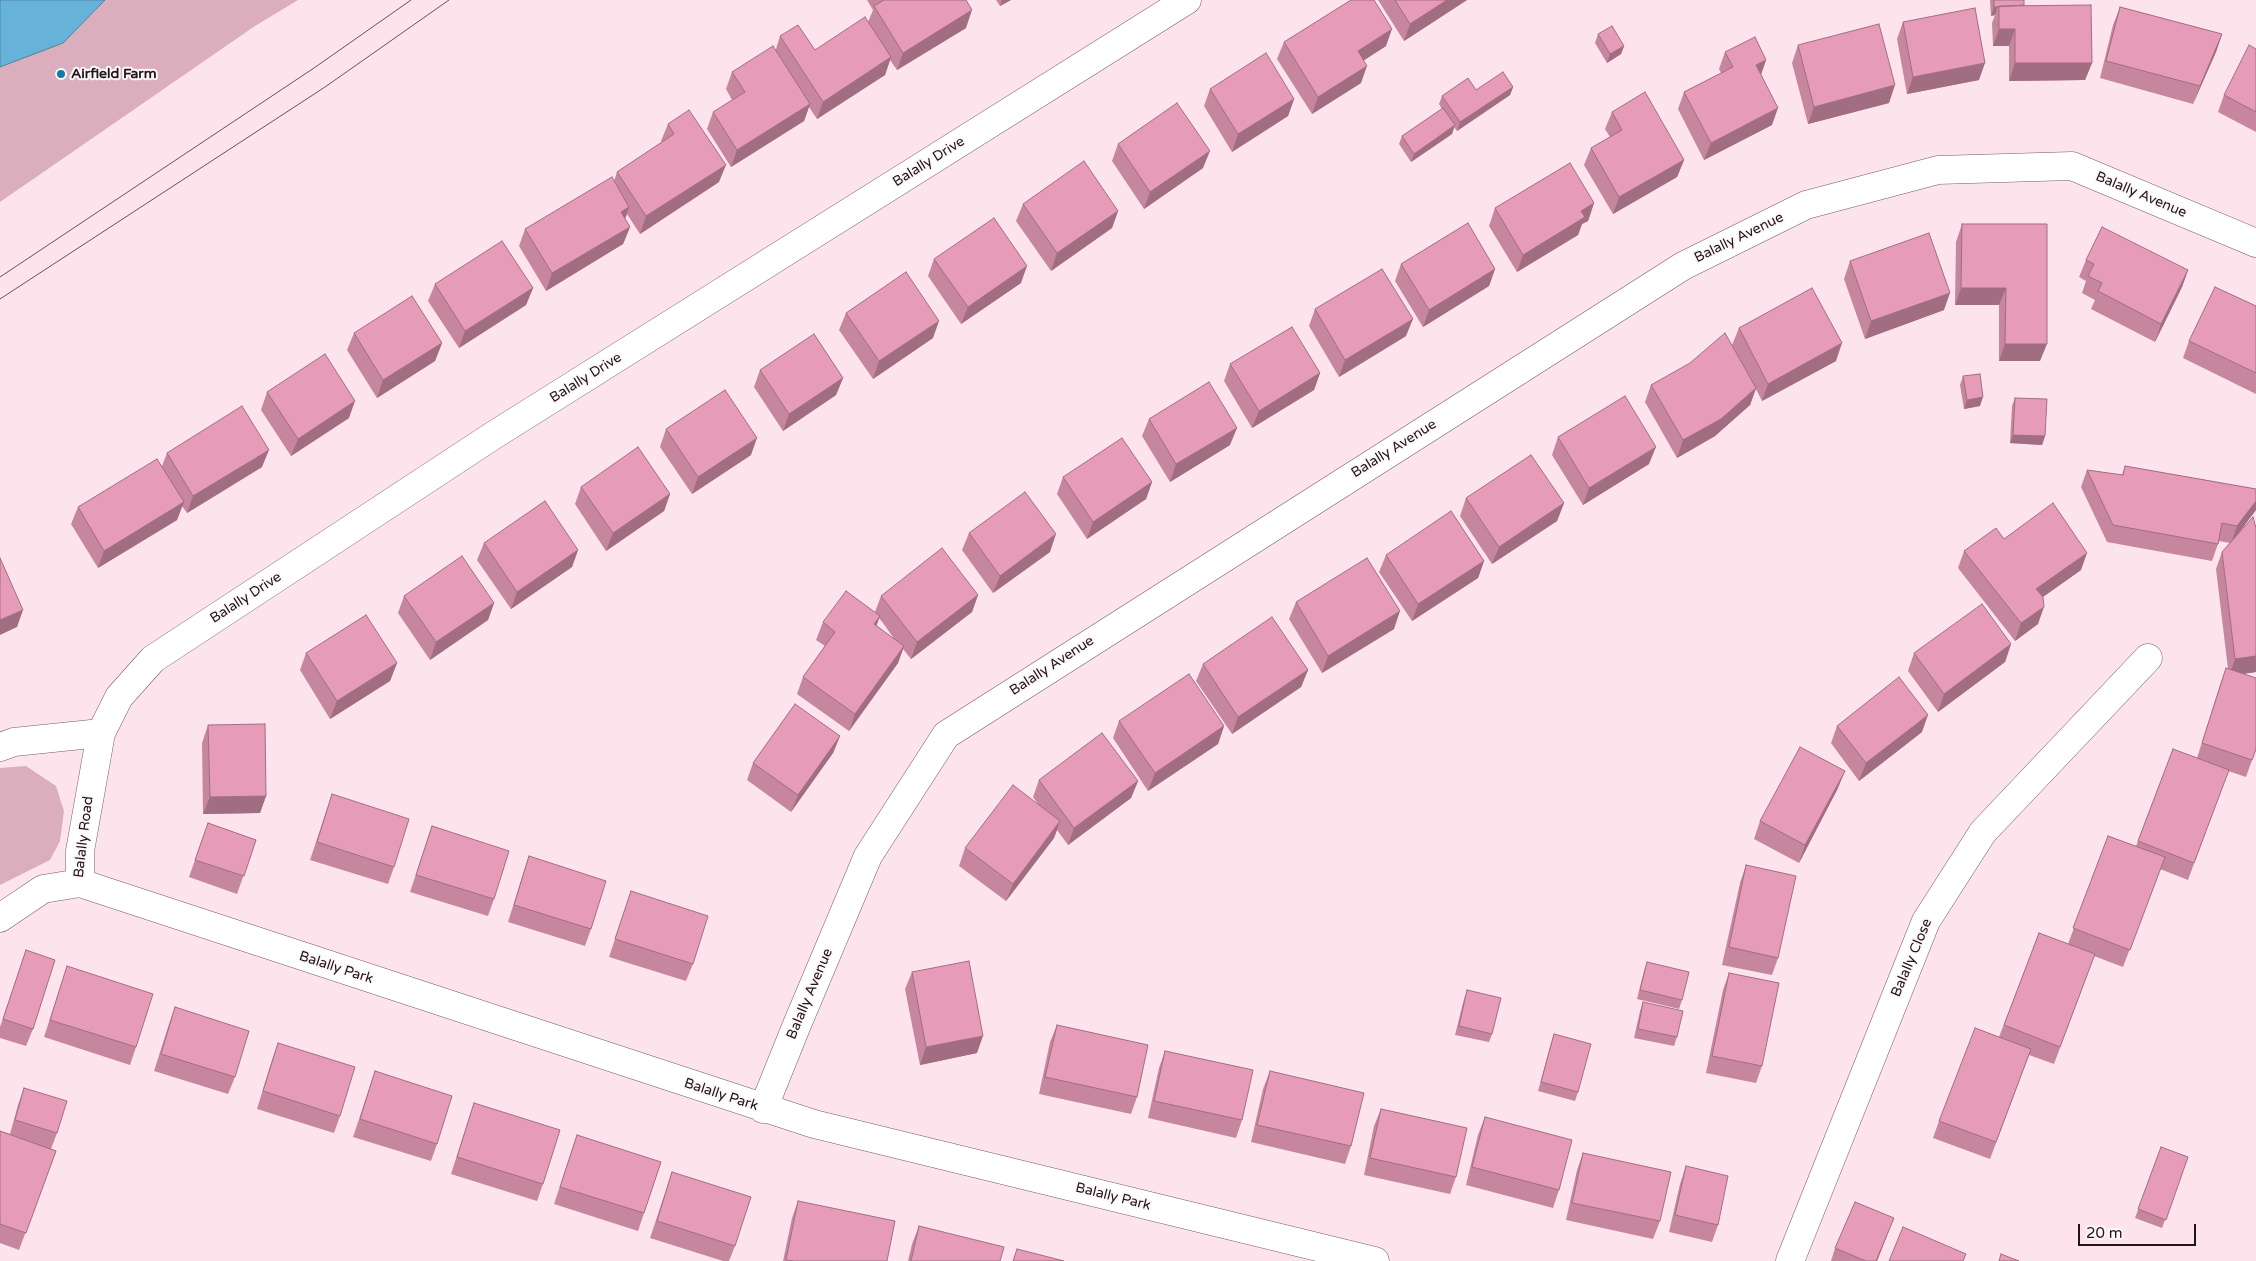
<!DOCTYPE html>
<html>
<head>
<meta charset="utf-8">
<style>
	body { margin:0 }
	#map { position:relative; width:2256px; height:1261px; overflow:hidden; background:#fde4ec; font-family:"Varela Round",sans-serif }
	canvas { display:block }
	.scale { position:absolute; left:2078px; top:1224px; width:118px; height:22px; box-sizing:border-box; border:2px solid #201519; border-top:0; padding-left:6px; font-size:15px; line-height:18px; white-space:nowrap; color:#201519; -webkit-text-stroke:4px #fdf7f9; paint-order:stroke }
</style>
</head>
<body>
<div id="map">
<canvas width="2256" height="1261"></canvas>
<div class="scale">20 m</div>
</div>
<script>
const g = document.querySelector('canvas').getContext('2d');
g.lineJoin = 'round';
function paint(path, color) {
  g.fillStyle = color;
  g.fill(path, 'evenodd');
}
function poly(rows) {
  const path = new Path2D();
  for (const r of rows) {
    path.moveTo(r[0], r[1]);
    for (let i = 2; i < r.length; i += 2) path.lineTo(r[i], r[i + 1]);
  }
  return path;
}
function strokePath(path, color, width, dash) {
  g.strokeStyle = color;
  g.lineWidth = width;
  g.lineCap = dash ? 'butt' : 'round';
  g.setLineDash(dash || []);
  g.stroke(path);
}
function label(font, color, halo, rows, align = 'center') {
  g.font = font + ' "Varela Round",sans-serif';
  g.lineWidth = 4;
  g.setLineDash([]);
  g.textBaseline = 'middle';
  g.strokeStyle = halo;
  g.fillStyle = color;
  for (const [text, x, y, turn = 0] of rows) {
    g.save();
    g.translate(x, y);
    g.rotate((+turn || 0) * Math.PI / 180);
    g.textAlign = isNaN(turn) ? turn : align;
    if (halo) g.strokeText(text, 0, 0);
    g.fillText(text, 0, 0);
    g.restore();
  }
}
const green = poly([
	[41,0,298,0,255,26,0,202,0,23],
	[26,766,56,786,64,811,60,841,50,860,0,885,0,768]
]);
const water = poly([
	[0,0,105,0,63,43,0,67,0,0]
]);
const minor = poly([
	[0,747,14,742,101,733],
	[80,883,814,1124,1375,1261],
	[0,918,43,889,80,883,80,851,101,733,119,697,153,659,494,435,1187,0],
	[763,1109,796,1027,868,856,946,735,1683,266,1806,205,1938,170,2072,166,2256,243],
	[1790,1261,1926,921,1983,832,2148,658]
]);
const tram = poly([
	[0,277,314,68,411,0],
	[0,299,325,87,449,0]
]);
const wall = poly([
	[867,0,966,0,966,28,897,70,890,60,885,75,817,119,809,107,804,121,731,167,707,129,713,112,732,100,726,89,732,72,776,49,780,36,815,50,868,22,873,10],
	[996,0,1011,0,1000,6],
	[1378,0,1467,0,1404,41],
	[1990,0,2024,0,2024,5,2092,63,2085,80,2009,81,2009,46,1993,46,1992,23,1995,15,1991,16],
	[2120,7,2222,34,2216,52,2193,104,2100,78,2113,25],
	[1903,22,1979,80,1907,94,1897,39],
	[1598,34,1624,46,1621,54,1607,63,1595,43],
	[1284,42,1386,46,1364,60,1361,83,1312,114,1277,59],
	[1798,45,1889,103,1808,124,1792,63],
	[2256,49,2256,132,2218,112,2224,95],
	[1725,52,1766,60,1761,75,1772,125,1704,160,1678,109,1684,92,1721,73,1719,69],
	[1513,87,1510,95,1457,131,1454,127,1452,134,1411,162,1399,144,1402,136,1442,109,1439,104,1442,96,1476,90],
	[1210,89,1294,99,1288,116,1232,152,1204,106],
	[1612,112,1684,160,1677,177,1613,214,1584,165,1591,148,1610,137,1605,129],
	[668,124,719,182,640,234,627,214,625,219,630,227,623,244,546,291,519,246,525,229,614,181,617,172,662,142,661,141],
	[1118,144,1203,168,1144,209,1112,161],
	[1594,203,1588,221,1582,224,1578,235,1517,272,1489,226,1495,208],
	[1023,204,1118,211,1112,228,1051,271,1016,221],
	[1962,224,2047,224,2040,361,1999,361,1999,305,1955,305,1956,242],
	[934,259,1021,283,961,324,928,276],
	[2086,260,2188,270,2182,287,2155,342,2091,309,2095,300,2082,293,2086,281,2079,277],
	[1850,261,1944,310,1865,339,1844,279],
	[1401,264,1495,269,1489,286,1423,327,1395,281],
	[435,284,533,288,526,305,459,348,428,301],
	[2256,306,2256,394,2183,358,2189,341],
	[1315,309,1406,336,1339,377,1309,326],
	[846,313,933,338,873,379,839,330],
	[1739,328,1836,361,1762,401,1756,389,1750,405,1715,436,1677,458,1645,402,1651,385,1732,345],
	[354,333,442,343,435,361,377,398,347,350],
	[1230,364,1320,373,1314,390,1252,428,1224,381],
	[760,370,843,378,836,395,783,431,754,387],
	[1963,376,1980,406,1964,409,1960,385],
	[267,392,349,418,291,456,261,410],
	[2015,398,2045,436,2042,445,2010,443,2012,406],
	[1149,419,1230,445,1170,482,1142,436],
	[666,429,751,455,692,494,660,447],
	[1558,437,1649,464,1583,505,1552,455],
	[167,453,262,467,187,513,182,506,177,520,98,568,71,524,78,507,162,466],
	[2125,466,2256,489,2256,510,2235,538,2256,528,2256,672,2243,674,2256,749,2246,777,2228,771,2188,880,2160,869,2123,967,2094,956,2054,1064,2029,1055,1990,1159,1933,1138,1939,1121,1999,1037,2039,933,2068,944,2108,836,2136,846,2173,749,2197,758,2220,685,2226,668,2228,669,2216,569,2222,552,2230,543,2219,541,2212,561,2107,542,2081,487,2087,470,2122,475],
	[1063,477,1152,482,1146,499,1087,539,1057,494],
	[581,487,670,494,664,511,606,551,575,504],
	[1466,498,1564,503,1557,521,1492,564,1460,516],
	[969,533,1050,552,993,593,962,550],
	[2004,539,2081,570,2043,597,2038,624,2015,641,1958,568,1964,551],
	[484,543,578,550,572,567,511,609,477,560],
	[1386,555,1484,561,1478,578,1412,621,1379,572],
	[978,595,972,612,911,659,903,649,898,663,849,731,797,694,803,677,825,646,816,640,823,622,875,612,881,596],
	[879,618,883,623,895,640,876,626],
	[404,596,494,603,488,620,430,660,398,613],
	[1296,602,1394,629,1322,673,1289,619],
	[2011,644,2005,662,1938,712,1908,671,1914,653],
	[306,653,397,663,390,681,330,719,300,670],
	[1203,664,1308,670,1301,687,1232,734,1196,681],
	[1119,721,1224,726,1218,744,1148,791,1113,738],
	[208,725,266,796,260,813,203,814,202,743],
	[1837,726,1922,732,1859,781,1831,743],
	[840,736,833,753,791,812,747,780,753,763],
	[1039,780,1138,781,1131,798,1068,845,1057,830,1054,838,1006,901,959,866,965,848,1038,804,1033,797],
	[1838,788,1799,863,1754,839,1760,821],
	[332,794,394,867,388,884,310,860],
	[208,823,256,840,237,894,189,877],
	[432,826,494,899,488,916,410,892],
	[529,856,591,929,585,946,508,922,523,874],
	[1746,865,1778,958,1772,975,1722,965,1740,883],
	[631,891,693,964,686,981,609,957],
	[26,950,33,1029,26,1046,0,1038,0,1027],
	[1647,962,1682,1000,1679,1009,1637,999,1644,971],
	[67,966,136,1047,130,1065,44,1037],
	[912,972,977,1053,920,1065,905,989],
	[1729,973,1762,1066,1756,1083,1706,1073,1723,990],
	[1467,990,1492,1034,1489,1042,1455,1035,1464,999],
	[1643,1002,1677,1037,1674,1046,1634,1038,1640,1011],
	[175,1007,235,1077,228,1094,154,1071,169,1024],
	[1057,1025,1137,1097,1131,1114,1039,1094,1050,1042],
	[1554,1034,1578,1092,1575,1101,1538,1091,1551,1043],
	[278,1043,340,1116,334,1133,257,1109,272,1060],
	[1165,1051,1242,1120,1236,1138,1148,1118,1159,1068],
	[375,1071,437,1144,431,1161,353,1137],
	[1270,1071,1351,1146,1345,1164,1251,1142,1263,1089],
	[24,1088,57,1133,51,1149,56,1151,19,1250,0,1243,0,1131,10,1134,18,1105],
	[474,1103,543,1184,537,1201,451,1174],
	[1381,1109,1456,1177,1450,1194,1364,1175,1374,1126],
	[1485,1117,1559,1190,1553,1208,1466,1185,1478,1135],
	[577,1135,644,1213,638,1231,554,1204],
	[2161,1147,2188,1157,2162,1228,2135,1218],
	[1583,1153,1660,1221,1653,1239,1566,1220,1577,1170],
	[1686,1166,1718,1225,1712,1242,1669,1232,1680,1184],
	[672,1172,735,1246,729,1261,723,1261,650,1238],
	[798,1201,887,1261,783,1261,792,1218],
	[919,1226,1000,1261,908,1261,912,1244],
	[1887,1235,1877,1261,1831,1261,1835,1248]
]);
const shadedWall = poly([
	[1002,0,1011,0,1000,6],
	[1447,0,1467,0,1404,41,1410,24],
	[1998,6,1995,15,1991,16,1994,7],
	[972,10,966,28,897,70,903,53],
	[1392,29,1386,46,1352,68,1358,51],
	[1999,29,2015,29,2009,46,1993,46],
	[2222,34,2216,52,2193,104,2200,86],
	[1624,46,1621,54,1607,63,1610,54],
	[891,57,885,75,817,119,823,102],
	[1766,60,1760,77,1756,65],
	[1985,63,1979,80,1907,94,1913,77],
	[2015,63,2092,63,2085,80,2009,81],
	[1367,66,1361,83,1312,114,1318,97],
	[1895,85,1889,103,1808,124,1814,107],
	[1513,87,1510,95,1457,131,1460,122],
	[1294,99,1288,116,1232,152,1238,134],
	[810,104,804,121,731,167,737,150],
	[1778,108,1772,125,1704,160,1711,143],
	[1455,125,1452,134,1411,162,1414,154],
	[1210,151,1203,168,1144,209,1150,192],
	[1684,160,1677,177,1613,214,1619,197],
	[726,165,719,182,640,234,646,216],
	[1594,203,1588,221,1582,224,1578,235,1517,272,1523,255,1581,211],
	[629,207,623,225,621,212],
	[1118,211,1112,228,1051,271,1057,253],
	[630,227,623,244,546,291,552,273],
	[1027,266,1021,283,961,324,968,307],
	[1495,269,1489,286,1423,327,1429,310],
	[2188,270,2182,287,2155,342,2161,324],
	[533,288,526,305,459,348,465,331],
	[1961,288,2006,288,1999,305,1955,305],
	[1950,293,1944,310,1865,339,1871,321],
	[1413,319,1406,336,1339,377,1345,360],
	[939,321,933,338,873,379,879,361],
	[442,343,435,361,377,398,383,380],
	[1842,343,1836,361,1762,401,1768,384],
	[2005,344,2047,344,2040,361,1999,361],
	[1320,373,1314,390,1252,428,1259,411],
	[843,378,836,395,783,431,789,414],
	[1756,388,1750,405,1715,436,1677,458,1683,440],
	[1983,397,1980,406,1964,409,1967,400],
	[355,401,349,418,291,456,298,439],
	[1237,428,1230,445,1170,482,1176,464],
	[2013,435,2045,436,2042,445,2010,443],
	[757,438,751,455,692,494,698,477],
	[1656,447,1649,464,1583,505,1589,488],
	[269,450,262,467,187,513,193,496],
	[1152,482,1146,499,1087,539,1093,522],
	[670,494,664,511,606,551,613,533],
	[2256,501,2256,510,2231,543,2237,526],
	[184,502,177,520,98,568,104,551],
	[1564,503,1557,521,1492,564,1499,547],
	[1056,534,1050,552,993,593,1000,576],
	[578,550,572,567,511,609,517,592],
	[2087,553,2081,570,2030,606,2036,589],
	[1484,561,1478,578,1412,621,1418,604],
	[978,595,972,612,911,659,917,642],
	[494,603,488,620,430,660,436,642],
	[2044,607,2038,624,2015,641,2021,623],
	[23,610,17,627,0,635,0,620],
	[1400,611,1394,629,1322,673,1328,656],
	[880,616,874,633,874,624],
	[2011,644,2005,662,1938,712,1944,694],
	[904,646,898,663,849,731,855,714],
	[2256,656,2256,672,2229,676,2235,659],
	[397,663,390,681,330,719,337,701],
	[1308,670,1301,687,1232,734,1238,717],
	[1928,715,1922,732,1859,781,1866,763],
	[1224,726,1218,744,1148,791,1155,773],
	[840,736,833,753,791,812,798,795],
	[1845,771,1838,788,1799,863,1805,845],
	[1138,781,1131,798,1068,845,1074,828],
	[266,796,260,813,203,814,210,797],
	[1060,821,1054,838,1006,901,1013,884],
	[983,1036,977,1053,920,1065,926,1047],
	[1894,1218,1877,1261,1876,1261]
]);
const building = poly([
	[884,0,966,0,972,10,903,53,874,6,884,0],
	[1351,0,1374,0,1392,29,1358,51,1367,66,1318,97,1284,42,1351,0],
	[1395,0,1447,0,1410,24,1395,0],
	[1994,0,2024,0,2024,5,1994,7,1994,0],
	[2091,5,2092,63,2015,63,2015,29,1999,29,1999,6,2091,5],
	[2120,7,2222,34,2200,86,2106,61,2120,7],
	[1975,8,1985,63,1913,77,1903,22,1975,8],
	[865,17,891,57,823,102,780,36,798,25,815,50,865,17],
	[1879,24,1895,85,1814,107,1798,45,1879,24],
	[1612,26,1624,46,1610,54,1598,34,1612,26],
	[1755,37,1766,60,1756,65,1778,108,1711,143,1684,92,1733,67,1725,52,1755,37],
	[2249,45,2256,49,2256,112,2224,95,2249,45],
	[773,46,810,104,737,150,713,112,745,92,732,72,773,46],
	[1266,53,1294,99,1238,134,1210,89,1266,53],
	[1503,72,1513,87,1460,122,1442,96,1468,78,1476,90,1503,72],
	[1645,92,1684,160,1619,197,1591,148,1622,130,1612,112,1645,92],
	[1177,103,1210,151,1150,192,1118,144,1177,103],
	[1443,108,1455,125,1414,154,1402,136,1443,108],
	[689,110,726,165,646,216,617,172,674,134,668,124,689,110],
	[1084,161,1118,211,1057,253,1023,204,1084,161],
	[1570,163,1594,203,1581,211,1585,217,1523,255,1495,208,1570,163],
	[612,177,629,207,621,212,630,227,552,273,525,229,612,177],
	[994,218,1027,266,968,307,934,259,994,218],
	[1468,223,1495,269,1429,310,1401,264,1468,223],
	[1962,224,2047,224,2047,344,2005,344,2006,288,1961,288,1962,224],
	[2102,227,2188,270,2161,324,2098,291,2102,283,2088,276,2094,264,2086,260,2102,227],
	[1929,233,1950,293,1871,321,1850,261,1929,233],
	[502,241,533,288,465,331,435,284,502,241],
	[1382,269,1413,319,1345,360,1315,309,1382,269],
	[906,272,939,321,879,361,846,313,906,272],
	[2215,287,2256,306,2256,373,2189,341,2215,287],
	[1812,288,1842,343,1768,384,1739,328,1812,288],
	[412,296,442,343,383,380,354,333,412,296],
	[1292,327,1320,373,1259,411,1230,364,1292,327],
	[1725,333,1756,388,1721,419,1683,440,1651,385,1690,363,1725,333],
	[814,334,843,378,789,414,760,370,814,334],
	[325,354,355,401,298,439,267,392,325,354],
	[1980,374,1983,397,1967,400,1963,376,1980,374],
	[1209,382,1237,428,1176,464,1149,419,1209,382],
	[725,390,757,438,698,477,666,429,725,390],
	[1625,396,1656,447,1589,488,1558,437,1625,396],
	[2015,398,2047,399,2045,436,2013,435,2015,398],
	[242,406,269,450,193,496,167,453,242,406],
	[1122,438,1152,482,1093,522,1063,477,1122,438],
	[638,447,670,494,613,533,581,487,638,447],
	[1531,455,1564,503,1499,547,1466,498,1531,455],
	[157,459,184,502,104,551,78,507,157,459],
	[2125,466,2256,489,2256,501,2237,526,2222,523,2218,544,2113,525,2087,470,2123,475,2125,466],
	[1025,492,1056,534,1000,576,969,533,1025,492],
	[545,501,578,550,517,592,484,543,545,501],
	[2053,503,2087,553,2036,589,2043,597,2044,607,2021,623,1964,551,1996,528,2004,539,2053,503],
	[1451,511,1484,561,1418,604,1386,555,1451,511],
	[2253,517,2256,528,2256,656,2235,659,2222,552,2253,517],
	[942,548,978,595,917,642,881,596,942,548],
	[462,556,494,603,436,642,404,596,462,556],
	[0,558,23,610,0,620,0,558],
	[1367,558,1400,611,1328,656,1296,602,1367,558],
	[846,591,880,616,874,624,904,646,855,714,803,677,835,632,823,622,846,591],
	[1982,604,2011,644,1944,694,1914,653,1982,604],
	[366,615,397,663,337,701,306,653,366,615],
	[1272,617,1308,670,1238,717,1203,664,1272,617],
	[2226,668,2256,678,2256,749,2252,760,2202,743,2226,668],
	[1189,674,1224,726,1155,773,1119,721,1189,674],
	[1899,677,1928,715,1866,763,1837,726,1899,677],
	[795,704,840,736,798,795,753,763,795,704],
	[265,724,266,796,210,797,208,725,265,724],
	[1102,733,1138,781,1074,828,1039,780,1102,733],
	[1800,747,1845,771,1805,845,1760,821,1800,747],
	[2173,749,2229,770,2194,863,2138,841,2173,749],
	[1013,785,1060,821,1013,884,965,848,1013,785],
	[332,794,409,819,394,867,317,842,332,794],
	[208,823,256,840,244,876,195,860,208,823],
	[432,826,509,851,494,899,416,875,432,826],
	[2108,836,2165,857,2130,950,2073,928,2108,836],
	[529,856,606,881,591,929,514,905,529,856],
	[1746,865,1796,876,1778,958,1729,947,1746,865],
	[631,891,708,916,693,964,615,939,631,891],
	[2039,933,2095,954,2060,1047,2004,1025,2039,933],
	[26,950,55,960,33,1029,3,1019,26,950],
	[969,961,983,1036,926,1047,912,972,969,961],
	[1647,962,1689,972,1682,1000,1640,990,1647,962],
	[67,966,153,994,136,1047,50,1020,67,966],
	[1729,973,1779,983,1762,1066,1712,1056,1729,973],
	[1467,990,1501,998,1492,1034,1459,1026,1467,990],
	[1643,1002,1683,1011,1677,1037,1638,1029,1643,1002],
	[175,1007,249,1031,235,1077,161,1054,175,1007],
	[1057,1025,1148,1045,1137,1097,1045,1077,1057,1025],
	[1975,1028,2031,1049,1996,1142,1939,1121,1975,1028],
	[1554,1034,1591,1044,1578,1092,1541,1082,1554,1034],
	[278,1043,355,1067,340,1116,263,1091,278,1043],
	[1165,1051,1253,1070,1242,1120,1154,1101,1165,1051],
	[375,1071,452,1096,437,1144,360,1119,375,1071],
	[1270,1071,1364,1093,1351,1146,1257,1125,1270,1071],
	[24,1088,67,1101,57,1133,15,1120,24,1088],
	[474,1103,560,1130,543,1184,457,1157,474,1103],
	[1381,1109,1467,1128,1456,1177,1370,1158,1381,1109],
	[1485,1117,1572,1140,1559,1190,1472,1167,1485,1117],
	[0,1131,56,1151,26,1233,0,1224,0,1131],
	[577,1135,661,1162,644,1213,560,1187,577,1135],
	[2161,1147,2188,1157,2166,1220,2138,1209,2161,1147],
	[1583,1153,1671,1172,1660,1221,1572,1203,1583,1153],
	[1686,1166,1728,1176,1718,1225,1675,1215,1686,1166],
	[672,1172,751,1197,735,1246,657,1221,672,1172],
	[798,1201,895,1221,887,1261,794,1261,786,1260,798,1201],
	[1855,1202,1894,1218,1876,1261,1866,1261,1835,1248,1855,1202],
	[919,1226,1004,1247,1000,1261,911,1261,919,1226],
	[1903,1227,1966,1254,1963,1261,1889,1261,1903,1227],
	[1017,1249,1064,1261,1013,1261,1017,1249],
	[2001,1254,2019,1261,1999,1261,2001,1254]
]);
const markers = [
	[61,74,5,"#137ba6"]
];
const poiNames = [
	["Airfield Farm",71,74]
];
const streetNames = [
	["Balally Drive",929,162,-32],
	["Balally Avenue",2141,195,23],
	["Balally Avenue",1739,238,-26],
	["Balally Drive",586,378,-32],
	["Balally Avenue",1394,449,-32],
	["Balally Drive",246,598,-33],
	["Balally Avenue",1052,666,-33],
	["Balally Road",84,837,-83],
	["Balally Close",1912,958,-67],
	["Balally Park",336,968,18],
	["Balally Avenue",810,994,-67],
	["Balally Park",721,1095,18],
	["Balally Park",1113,1197,14]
];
paint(green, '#dbaebe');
paint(water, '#66b2d9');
strokePath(water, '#51839f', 1);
strokePath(minor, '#755b64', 29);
strokePath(minor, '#fff', 28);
strokePath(tram, '#64555a', 1);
paint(wall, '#c6869e');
paint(shadedWall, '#a16d81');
paint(building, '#e69cb8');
strokePath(building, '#a16d81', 1);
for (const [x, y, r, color] of markers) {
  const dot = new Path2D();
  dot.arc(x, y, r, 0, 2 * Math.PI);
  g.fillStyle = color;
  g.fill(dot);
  strokePath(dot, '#fdf7f9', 2);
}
label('bold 14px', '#201519', '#fdf7f9', poiNames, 'left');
label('14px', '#201519', '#fdf7f9', streetNames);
</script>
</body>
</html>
